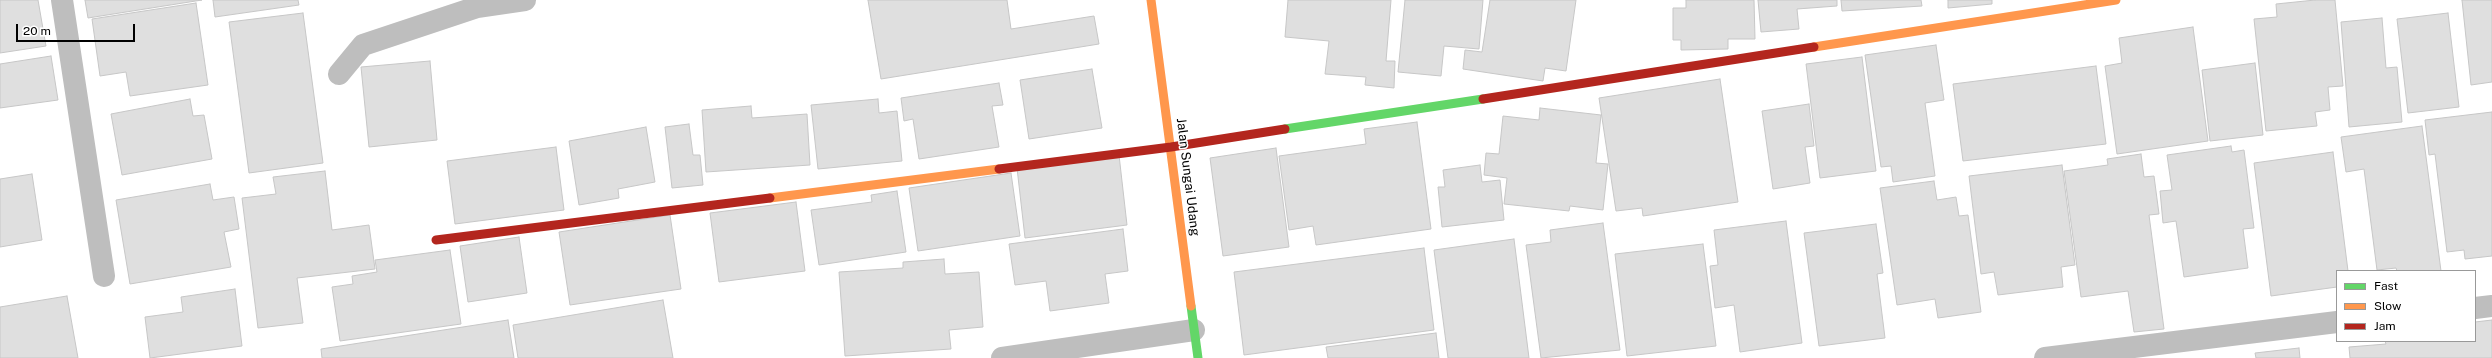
<!DOCTYPE html>
<html>
<head>
<meta charset="utf-8">
<style>
	body { margin:0 }
	#map { position:relative; width:2492px; height:358px; overflow:hidden; background:#fff; font-family:"Public Sans",sans-serif }
	canvas { display:block }
	.legend { position:absolute; left:2336px; top:270px; width:140px; height:72px; box-sizing:border-box; background:#fff; border:1px solid #999; margin:0; padding:5px 7px; list-style:none; font-size:12px; color:#000 }
	.legend li { display:flex; align-items:center; gap:8px; height:20px }
	.legend b { width:20px; border:1px solid #999 }
	.scale { position:absolute; left:16px; top:24px; width:119px; height:18px; box-sizing:border-box; border:2px solid #000; border-top:0; padding-left:5px; font-size:12px; line-height:14px; white-space:nowrap; color:#000; -webkit-text-stroke:3px #fff; paint-order:stroke }
</style>
</head>
<body>
<div id="map">
<canvas width="2492" height="358"></canvas>
<ul class="legend">
<li><b style="height:5px;background:#63d668"></b>Fast</li>
<li><b style="height:5px;background:#ff974d"></b>Slow</li>
<li><b style="height:5px;background:#b3261e"></b>Jam</li>
</ul>
<div class="scale">20 m</div>
</div>
<script>
const g = document.querySelector('canvas').getContext('2d');
g.lineJoin = 'round';
function paint(path, color) {
  g.fillStyle = color;
  g.fill(path, 'evenodd');
}
function poly(rows) {
  const path = new Path2D();
  for (const r of rows) {
    path.moveTo(r[0], r[1]);
    for (let i = 2; i < r.length; i += 2) path.lineTo(r[i], r[i + 1]);
  }
  return path;
}
function strokePath(path, color, width, dash) {
  g.strokeStyle = color;
  g.lineWidth = width;
  g.lineCap = dash ? 'butt' : 'round';
  g.setLineDash(dash || []);
  g.stroke(path);
}
function label(font, color, halo, rows, align = 'center') {
  g.font = font + ' "Public Sans",sans-serif';
  g.lineWidth = 3;
  g.setLineDash([]);
  g.textBaseline = 'middle';
  g.strokeStyle = halo;
  g.fillStyle = color;
  for (const [text, x, y, turn = 0] of rows) {
    g.save();
    g.translate(x, y);
    g.rotate((+turn || 0) * Math.PI / 180);
    g.textAlign = isNaN(turn) ? turn : align;
    if (halo) g.strokeText(text, 0, 0);
    g.fillText(text, 0, 0);
    g.restore();
  }
}
const building = poly([
	[0,0,38,0,46,46,0,53,0,0],
	[85,0,202,0,88,18,85,0],
	[213,0,298,0,299,5,215,17,213,0],
	[868,0,1007,0,1011,29,1094,16,1099,44,881,79,868,0],
	[1288,0,1391,0,1386,61,1395,61,1394,88,1365,85,1366,77,1325,74,1329,41,1285,37,1288,0],
	[1405,0,1483,0,1479,49,1444,46,1441,76,1398,72,1405,0],
	[1490,0,1576,0,1566,71,1545,68,1543,81,1463,69,1465,50,1482,52,1490,0],
	[1686,0,1754,0,1755,39,1728,39,1728,49,1681,50,1681,40,1673,40,1673,8,1686,8,1686,0],
	[1758,0,1837,0,1837,6,1797,9,1799,29,1761,32,1758,0],
	[1841,0,1921,0,1922,6,1842,11,1841,0],
	[1948,0,1992,0,1992,4,1948,8,1948,0],
	[2315,0,2335,0,2343,86,2328,87,2330,110,2315,112,2317,126,2266,131,2254,19,2277,17,2276,4,2315,0],
	[2462,0,2492,0,2492,82,2471,85,2462,0],
	[196,3,208,85,130,96,126,72,100,76,92,19,196,3],
	[303,13,323,163,249,173,229,22,303,13],
	[2448,13,2459,107,2408,113,2397,19,2448,13],
	[2382,18,2386,68,2397,67,2402,122,2349,127,2341,22,2382,18],
	[2193,27,2208,141,2117,154,2105,66,2122,63,2119,38,2193,27],
	[1936,45,1944,100,1925,103,1935,176,1893,182,1891,166,1881,167,1865,55,1936,45],
	[51,56,58,100,0,108,0,64,51,56],
	[1862,57,1876,171,1820,178,1806,64,1862,57],
	[430,61,437,140,369,147,361,67,430,61],
	[2255,63,2263,135,2210,141,2202,70,2255,63],
	[2096,66,2106,144,1963,161,1953,84,2096,66],
	[1092,69,1102,128,1029,139,1020,80,1092,69],
	[1720,79,1738,202,1643,216,1642,208,1616,211,1599,98,1720,79],
	[999,83,1003,105,992,106,999,147,919,159,913,119,904,121,901,98,999,83],
	[190,99,193,116,204,115,212,159,122,175,111,114,190,99],
	[878,99,879,113,897,111,902,161,818,169,811,105,878,99],
	[1809,104,1814,146,1805,147,1810,183,1773,189,1762,111,1809,104],
	[751,106,752,118,807,114,810,165,706,172,702,110,751,106],
	[1540,108,1601,115,1596,163,1608,164,1603,210,1570,206,1569,211,1504,204,1507,178,1484,175,1486,153,1499,154,1503,116,1539,120,1540,108],
	[2492,112,2492,256,2465,259,2464,250,2447,252,2435,154,2429,155,2425,120,2492,112],
	[1417,122,1431,229,1316,245,1313,226,1289,230,1279,156,1366,144,1364,129,1417,122],
	[689,124,693,155,700,155,703,185,672,188,665,127,689,124],
	[2422,126,2441,271,2397,271,2396,268,2377,270,2364,169,2346,172,2341,137,2422,126],
	[646,127,655,182,618,189,619,198,579,205,569,141,646,127],
	[2231,146,2232,152,2244,150,2254,228,2243,229,2248,268,2184,277,2176,221,2163,223,2160,191,2172,190,2167,155,2231,146],
	[556,147,564,210,455,224,447,161,556,147],
	[1276,148,1289,247,1223,256,1210,158,1276,148],
	[2333,152,2348,271,2337,271,2337,287,2271,296,2254,163,2333,152],
	[2141,154,2144,177,2154,176,2159,214,2149,215,2164,329,2134,332,2128,291,2081,297,2064,171,2108,165,2107,159,2141,154],
	[1119,155,1127,225,1025,238,1017,168,1119,155],
	[1480,165,1482,182,1500,180,1504,220,1442,227,1438,187,1445,187,1443,170,1480,165],
	[2062,165,2075,265,2061,267,2063,287,1998,295,1994,272,1981,274,1969,176,2062,165],
	[325,171,332,230,369,225,375,269,297,278,303,323,258,328,242,198,276,194,273,177,325,171],
	[1011,173,1020,236,918,251,909,188,1011,173],
	[32,174,42,240,0,247,0,179,32,174],
	[1934,181,1937,200,1956,197,1959,216,1968,215,1981,312,1938,318,1935,299,1897,305,1880,188,1934,181],
	[210,184,213,200,234,197,239,229,224,232,231,267,130,284,116,200,210,184],
	[897,191,906,252,819,265,811,210,872,202,871,195,897,191],
	[796,202,805,271,719,282,710,213,796,202],
	[670,215,681,289,570,305,559,232,670,215],
	[1786,221,1802,343,1740,352,1734,305,1715,308,1710,266,1718,265,1714,230,1786,221],
	[1603,223,1620,350,1541,358,1526,245,1551,242,1550,230,1603,223],
	[1876,224,1883,273,1877,274,1885,338,1819,346,1804,233,1876,224],
	[1123,229,1128,271,1105,274,1109,303,1050,311,1046,281,1015,285,1009,244,1123,229],
	[519,237,527,293,468,302,460,246,519,237],
	[1514,239,1529,358,1448,358,1434,250,1514,239],
	[1703,244,1716,346,1627,356,1615,254,1703,244],
	[1424,248,1434,330,1244,355,1234,272,1424,248],
	[450,250,461,324,340,341,332,287,353,284,352,276,377,272,375,260,450,250],
	[944,259,945,274,979,272,983,327,949,330,951,349,845,356,839,272,903,268,903,262,944,259],
	[235,289,242,346,150,358,145,317,183,312,181,297,235,289],
	[67,296,78,358,0,358,0,307,67,296],
	[663,300,673,358,518,358,513,325,663,300],
	[508,320,514,358,322,358,321,349,508,320],
	[2492,320,2492,358,2350,358,2349,347,2386,344,2385,341,2475,341,2475,322,2492,320],
	[1436,333,1439,358,1328,358,1326,347,1436,333],
	[2299,348,2300,358,2256,358,2255,353,2299,348]
]);
const street = poly([
	[62,0,104,276],
	[339,74,363,45,477,7,525,0],
	[2475,308,2492,306],
	[1002,358,1194,330],
	[2045,358,2337,322]
]);
const fast = poly([
	[1285,129,1483,99],
	[1191,306,1198,358]
]);
const slow = poly([
	[1151,0,1191,306],
	[1814,47,2116,0],
	[770,198,999,169]
]);
const jam = poly([
	[1483,99,1814,47],
	[999,169,1171,147,1285,129],
	[436,240,770,198]
]);
const streetNames = [
	["Jalan Sungai Udang",1188,177,83]
];
paint(building, '#dfdfdf');
strokePath(building, '#c7c7c7', 1);
strokePath(street, '#bebebe', 22);
strokePath(fast, '#63d668', 9);
strokePath(slow, '#ff974d', 9);
strokePath(jam, '#b3261e', 9);
label('13px', '#000', '#fff', streetNames);
</script>
</body>
</html>
